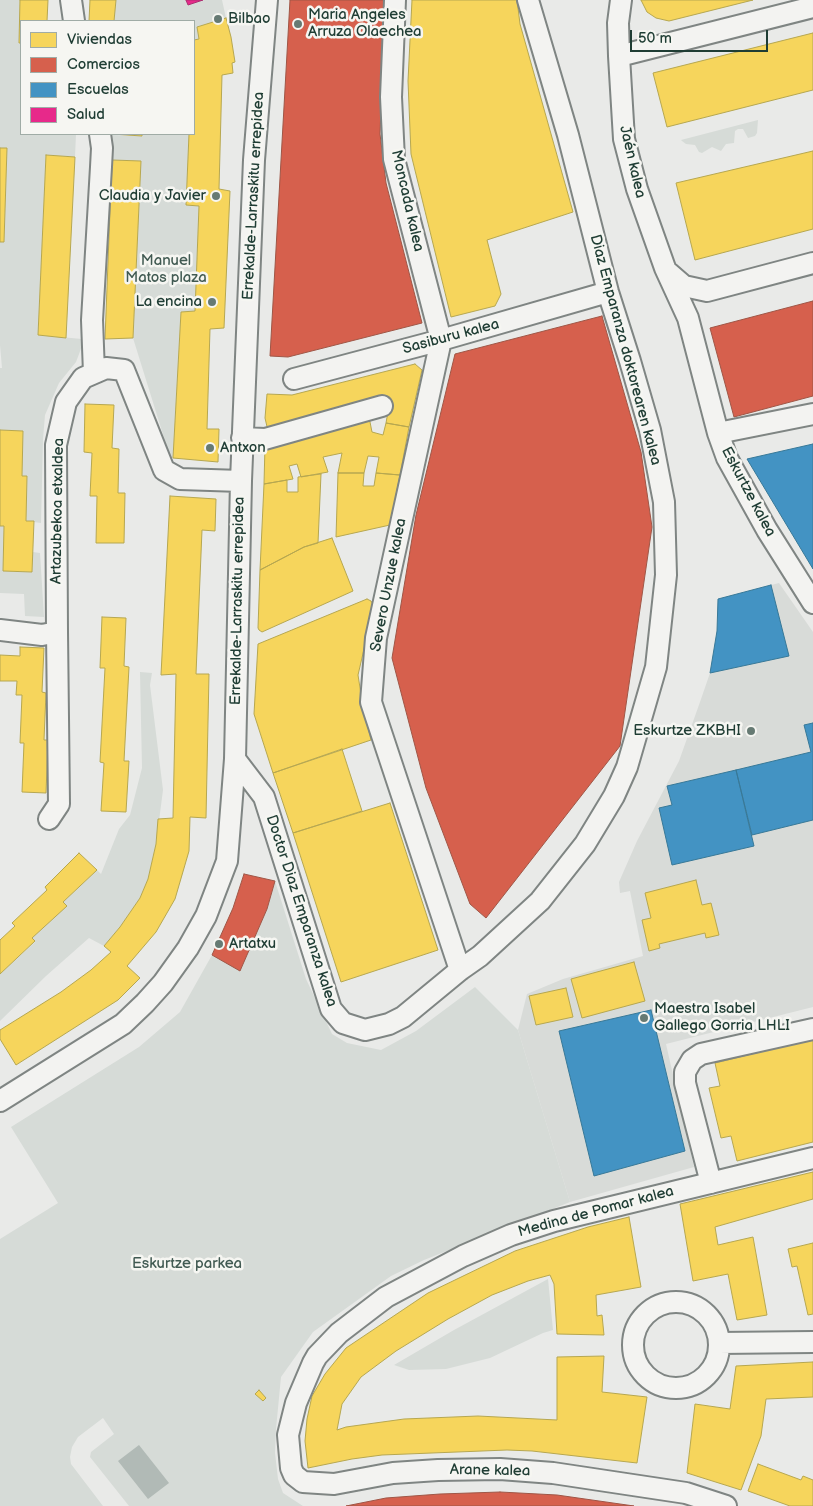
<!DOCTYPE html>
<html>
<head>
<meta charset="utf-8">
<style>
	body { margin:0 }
	#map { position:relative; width:813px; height:1506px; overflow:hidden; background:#e9eae8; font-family:"Balsamiq Sans",sans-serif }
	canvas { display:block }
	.legend { position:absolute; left:20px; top:20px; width:175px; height:115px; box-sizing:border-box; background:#f6f6f2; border:1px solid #a0aca6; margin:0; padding:6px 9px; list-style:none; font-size:15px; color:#1f3d34 }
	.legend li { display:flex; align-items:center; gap:10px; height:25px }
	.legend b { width:25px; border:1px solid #a0aca6 }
	.scale { position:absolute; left:630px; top:30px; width:138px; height:22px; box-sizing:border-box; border:2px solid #1f3d34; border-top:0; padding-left:6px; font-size:15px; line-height:18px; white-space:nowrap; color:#1f3d34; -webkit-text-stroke:4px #f6f6f2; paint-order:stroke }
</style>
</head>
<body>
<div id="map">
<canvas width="813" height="1506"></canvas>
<ul class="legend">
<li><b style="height:14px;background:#f6d55c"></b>Viviendas</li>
<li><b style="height:14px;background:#d6604d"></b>Comercios</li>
<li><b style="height:14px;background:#4393c3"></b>Escuelas</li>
<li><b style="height:14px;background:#e7298a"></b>Salud</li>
</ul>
<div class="scale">50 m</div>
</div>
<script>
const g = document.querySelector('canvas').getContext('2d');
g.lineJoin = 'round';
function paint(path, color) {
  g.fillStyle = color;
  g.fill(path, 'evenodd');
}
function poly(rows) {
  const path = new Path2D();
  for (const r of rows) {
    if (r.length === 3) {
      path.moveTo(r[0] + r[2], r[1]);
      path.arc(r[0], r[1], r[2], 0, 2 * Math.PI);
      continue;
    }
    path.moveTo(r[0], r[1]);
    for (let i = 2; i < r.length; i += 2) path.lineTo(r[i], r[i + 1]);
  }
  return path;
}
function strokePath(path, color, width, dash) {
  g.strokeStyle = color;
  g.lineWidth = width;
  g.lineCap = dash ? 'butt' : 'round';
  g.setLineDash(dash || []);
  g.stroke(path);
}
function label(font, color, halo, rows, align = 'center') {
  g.font = font + ' "Balsamiq Sans",sans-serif';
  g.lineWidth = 5;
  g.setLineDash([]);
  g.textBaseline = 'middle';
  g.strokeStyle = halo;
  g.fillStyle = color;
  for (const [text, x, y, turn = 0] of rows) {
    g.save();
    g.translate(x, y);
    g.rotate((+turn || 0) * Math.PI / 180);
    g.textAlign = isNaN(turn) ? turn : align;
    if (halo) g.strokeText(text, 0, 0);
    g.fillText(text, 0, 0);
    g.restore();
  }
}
const built = poly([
	[779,583,813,632,813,1007,666,1044,694,1167,570,1202,518,1030,527,994,563,979,643,956,630,891,620,893,619,882,637,841,679,761,700,702,710,673,717,631,718,599]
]);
const green = poly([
	[0,0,20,0,19,42,21,43,21,134,76,134,75,157,46,155,38,335,82,339,82,346,76,362,59,383,45,415,43,439,41,523,26,521,27,477,22,476,23,431,0,430,0,368,2,368,0,345,0,242,4,242,7,149,0,148],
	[116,0,186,0,188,5,203,0,222,0,226,18,197,27,199,39,194,40,194,21,114,21],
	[758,120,757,133,755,136,748,138,743,129,738,129,735,131,734,143,726,144,721,151,712,147,702,153,699,152,695,145,686,144,682,141,681,140],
	[142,134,189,134,186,204,199,206,195,311,181,312,173,458,170,457,133,338,141,161,112,160,112,135,141,136],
	[0,526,4,526,3,571,32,572,33,552,40,553,44,617,25,616,24,594,0,593],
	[140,672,152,673,150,685,163,790,156,844,148,879,140,898,120,927,104,946,89,938,46,976,0,1021,0,974,35,942,32,938,66,906,63,902,97,870,101,874,119,829,130,815,142,768],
	[275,881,306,979,332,1034,347,1043,381,1050,416,1031,475,987,518,1030,570,1202,424,1260,391,1276,313,1332,281,1377,276,1429,275,1453,278,1479,283,1493,303,1506,129,1506,90,1457,91,1452,114,1434,103,1418,78,1437,72,1447,70,1457,71,1464,103,1506,0,1506,0,1239,58,1203,11,1127,139,1047,180,1012,212,955,240,970,267,909],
	[548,1279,553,1330,543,1333,490,1358,446,1369,409,1370,394,1365,454,1330]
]);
const water = poly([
	[139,1445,169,1483,148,1499,118,1461]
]);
const homes = poly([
	[20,0,48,0,47,21,21,21,21,43,19,43,20,0],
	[90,0,116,0,114,21,89,21,90,0],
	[412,0,517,0,520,24,573,212,487,240,501,294,495,306,451,317,411,154,408,81,412,0],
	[641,0,753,0,669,21,656,18,647,12,641,0],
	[226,18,231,37,235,62,232,63,233,73,222,75,219,189,230,191,224,328,210,329,207,429,219,429,218,462,173,458,181,312,195,311,199,206,186,205,189,134,194,134,194,40,199,39,197,27,226,18],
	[813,33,813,90,667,127,653,73,813,33],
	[112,134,142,134,142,136,112,134],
	[0,148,7,148,4,242,0,242,0,148],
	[813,151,813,229,695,260,676,183,813,151],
	[46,155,75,157,66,338,38,335,46,155],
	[112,160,141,161,133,338,105,339,112,160],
	[415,364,422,370,409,427,386,423,390,400,388,397,268,431,265,418,267,394,292,395,415,364],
	[85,404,114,405,112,448,119,449,118,493,125,493,124,543,96,543,97,496,90,496,92,453,84,452,85,404],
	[369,417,372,432,383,435,386,423,409,427,400,475,376,473,379,457,368,456,364,473,338,473,342,453,323,457,328,472,301,477,297,464,289,466,293,479,264,484,265,445,369,417],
	[0,430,23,431,22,476,27,476,26,521,34,521,32,572,3,571,4,526,0,526,0,430],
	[338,473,364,473,363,486,374,486,376,473,400,475,390,525,336,537,338,473],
	[321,474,318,543,304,547,260,570,264,484,287,480,287,492,298,492,298,477,321,474],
	[170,496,216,499,215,531,202,530,196,674,209,674,206,818,190,817,189,851,175,899,156,932,127,966,140,978,118,1000,16,1065,0,1039,0,1030,61,992,91,970,111,952,104,946,120,927,140,898,148,879,156,844,158,819,173,818,176,674,161,675,170,496],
	[332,538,353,591,262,632,259,630,258,628,260,570,304,547,332,538],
	[367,599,371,601,374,606,358,675,363,707,371,740,273,773,254,714,258,644,367,599],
	[102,617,126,618,124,666,129,667,124,761,129,761,126,812,101,811,104,763,100,762,105,668,100,668,102,617],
	[20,647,44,648,42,692,46,693,44,740,48,740,46,793,22,792,24,743,20,743,22,695,16,695,17,681,0,681,0,655,20,656,20,647],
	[342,749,362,811,293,833,273,773,342,749],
	[390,803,438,950,341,982,293,833,390,803],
	[79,853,97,870,63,902,67,906,32,938,35,941,0,974,0,940,15,926,12,923,47,890,45,887,79,853],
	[696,880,702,905,711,903,719,935,706,938,705,933,659,944,660,948,649,951,642,920,651,918,645,893,696,880],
	[634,962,645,1001,582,1018,571,979,634,962],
	[566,988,573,1017,536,1025,529,996,566,988],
	[813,1039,813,1142,737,1161,731,1136,721,1138,709,1088,720,1086,715,1063,813,1039],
	[813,1172,813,1199,715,1227,718,1245,753,1237,767,1315,737,1320,728,1274,693,1281,680,1204,813,1172],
	[629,1217,641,1287,596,1295,597,1316,602,1315,604,1335,557,1334,554,1284,550,1275,528,1281,492,1295,448,1319,396,1351,361,1377,342,1404,337,1430,346,1427,404,1419,478,1416,557,1420,557,1357,604,1356,602,1392,647,1397,637,1463,532,1451,507,1450,382,1455,352,1459,308,1468,305,1441,307,1419,312,1396,325,1374,346,1348,428,1293,515,1251,588,1227,629,1217],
	[813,1243,813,1314,808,1315,797,1266,792,1267,788,1249,813,1243],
	[813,1362,813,1397,766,1399,761,1436,741,1490,687,1473,695,1404,730,1409,736,1366,813,1362],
	[259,1390,266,1398,263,1401,255,1394,259,1390],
	[758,1464,801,1480,803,1476,813,1480,813,1506,790,1506,748,1491,758,1464]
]);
const shops = poly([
	[290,0,385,0,380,134,386,183,422,323,288,357,270,356,290,0],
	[813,301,813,396,734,417,710,328,813,301],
	[602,316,641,452,652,527,620,746,486,918,470,904,426,788,392,658,416,515,455,354,602,316],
	[244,874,275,881,267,909,240,971,212,955,233,908,244,874],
	[500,1492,557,1495,634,1506,346,1506,386,1498,440,1494,500,1492]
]);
const schools = poly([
	[813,444,813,569,747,459,813,444],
	[771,585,789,656,710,673,717,631,718,599,771,585],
	[813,723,813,820,752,835,736,770,811,752,804,725,813,723],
	[736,770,754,846,672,865,659,808,672,805,667,786,736,770],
	[651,1010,685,1151,594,1176,559,1031,651,1010]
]);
const health = poly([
	[186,0,203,0,188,5,186,0]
]);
const minor = poly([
	[71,0,74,21],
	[395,0,391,97,394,159,441,340,376,638,371,702,460,970],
	[621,0,618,23,619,56,624,139,637,189,665,268,688,318,718,433,727,458,767,530,813,603],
	[619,56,813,7],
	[669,273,684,286,707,291,813,263],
	[94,373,92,320,101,167,102,148,100,134],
	[294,379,441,340,608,292],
	[718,433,813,414],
	[242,438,265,439,382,406],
	[0,630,42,635,57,632,56,445,66,402,83,378,106,368,124,370,164,470,180,479,241,481],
	[235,759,264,797,331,1009,343,1023,365,1030,389,1024,403,1017,460,970,480,956,540,901,585,844,614,796,627,767,656,667,666,575,664,502,650,430,630,361,608,292,568,135,528,0],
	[49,819,59,804,57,632],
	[0,1101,123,1024,145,1003,163,983,188,948,206,916,227,861,235,759,241,481,254,160,267,0],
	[711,1183,685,1083,685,1072,692,1060,701,1054,813,1029],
	[676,1345,43],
	[719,1343,813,1342],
	[726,1506,686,1493,553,1473,500,1469,438,1470,393,1473,334,1484,303,1482,294,1475,291,1468,288,1435,296,1403,313,1363,317,1356,339,1333,386,1297,463,1256,511,1235,554,1221,813,1158]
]);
const markers = [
	[218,19,5,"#667a73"],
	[298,24,5,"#667a73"],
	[216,196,5,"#667a73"],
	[212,302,5,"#667a73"],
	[210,448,5,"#667a73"],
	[751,731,5,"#667a73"],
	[219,944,5,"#667a73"],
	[644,1018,5,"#667a73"]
];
const poiNames = [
	["Maria Angeles",308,15],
	["Arruza Olaechea",308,32],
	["Bilbao",228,19],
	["Claudia y Javier",206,196,"right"],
	["La encina",202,302,"right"],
	["Antxon",220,448],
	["Eskurtze ZKBHI",741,731,"right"],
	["Artatxu",229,944],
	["Maestra Isabel",654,1009],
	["Gallego Gorria LHLI",654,1026]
];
const streetNames = [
	["Jaén kalea",632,162,77],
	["Errekalde-Larraskitu errepidea",254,196,-87],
	["Moncada kalea",407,201,77],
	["Sasiburu kalea",451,337,-15],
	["Diaz Emparanza doktorearen kalea",625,350,75],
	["Eskurtze kalea",748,492,62],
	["Artazubekoa etxaldea",58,511,-89],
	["Severo Unzue kalea",389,585,-79],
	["Errekalde-Larraskitu errepidea",238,601,-89],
	["Doctor Diaz Emparanza kalea",301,911,72],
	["Medina de Pomar kalea",596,1212,-15],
	["Arane kalea",490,1471,1]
];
const parkNames = [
	["Manuel",166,261],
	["Matos plaza",166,278],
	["Eskurtze parkea",187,1264]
];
paint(built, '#d8dbd8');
paint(green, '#d6dbd7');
paint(water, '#b1bab6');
paint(homes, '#f6d55c');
strokePath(homes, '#b6a750', 1);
paint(shops, '#d6604d');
strokePath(shops, '#9f5646', 1);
paint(schools, '#4393c3');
strokePath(schools, '#387998', 1);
paint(health, '#e7298a');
strokePath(health, '#ab2f70', 1);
strokePath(minor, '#7f8583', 24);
strokePath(minor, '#f3f3f1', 20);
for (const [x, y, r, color] of markers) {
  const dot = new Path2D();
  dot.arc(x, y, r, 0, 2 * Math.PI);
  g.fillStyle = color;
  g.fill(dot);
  strokePath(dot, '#f6f6f2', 2);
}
label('15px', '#1f3d34', '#f6f6f2', poiNames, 'left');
label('15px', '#1f3d34', '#f6f6f2', streetNames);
label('15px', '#415a52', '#f6f6f2', parkNames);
</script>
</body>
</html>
